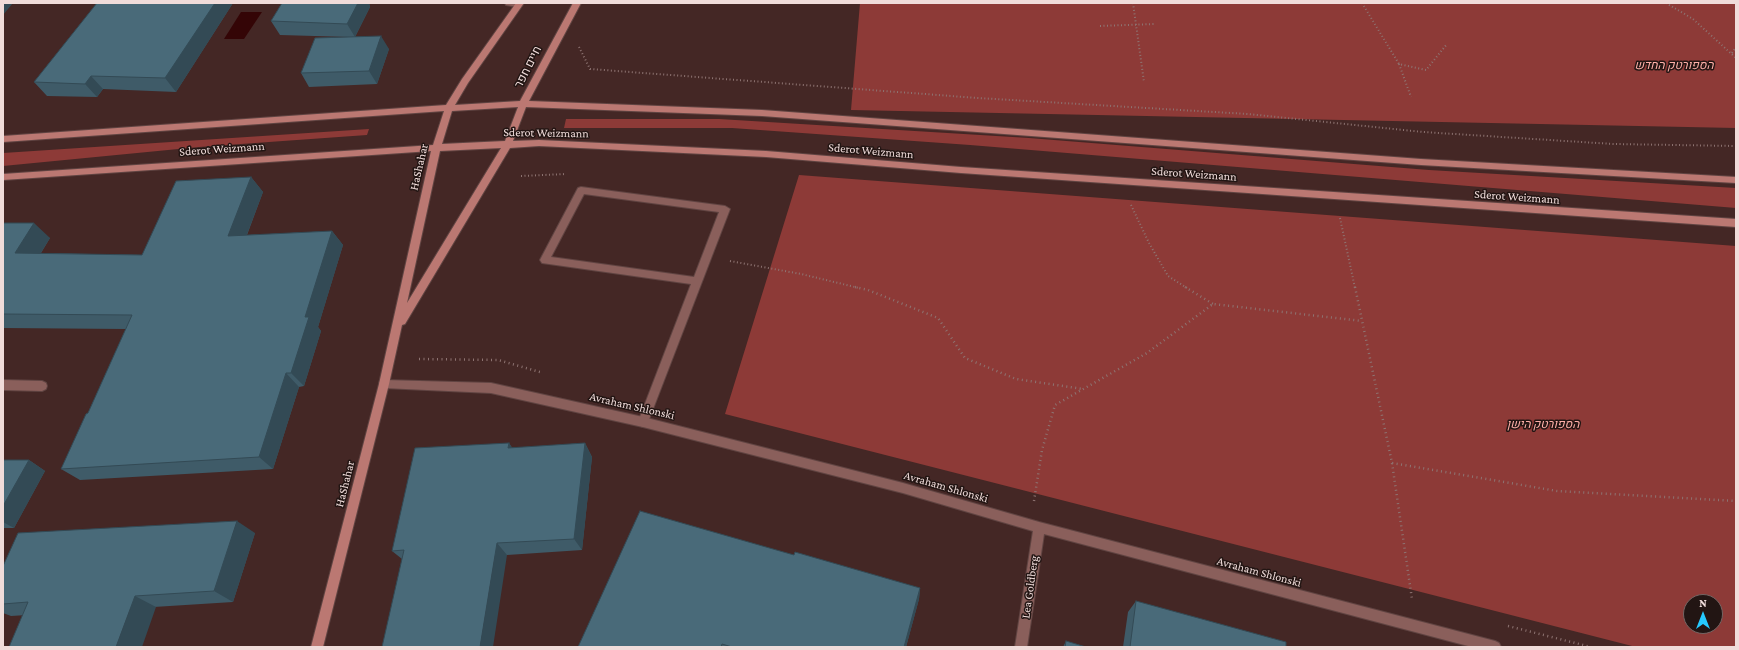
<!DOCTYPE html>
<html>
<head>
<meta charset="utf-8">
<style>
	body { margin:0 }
	#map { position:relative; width:1739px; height:650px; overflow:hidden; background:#442725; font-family:"Crimson Pro",serif }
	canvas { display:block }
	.frame { position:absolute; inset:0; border:4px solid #f0dcda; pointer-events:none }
	.north { position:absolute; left:1683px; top:594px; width:40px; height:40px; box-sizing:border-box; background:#221513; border:1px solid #746563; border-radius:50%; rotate:0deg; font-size:11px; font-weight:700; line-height:16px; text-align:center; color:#f0dcda }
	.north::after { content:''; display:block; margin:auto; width:14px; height:18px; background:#26c9fe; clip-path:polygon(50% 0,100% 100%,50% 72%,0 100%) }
</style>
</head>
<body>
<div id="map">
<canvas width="1739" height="650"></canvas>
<div class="frame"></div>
<div class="north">N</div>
</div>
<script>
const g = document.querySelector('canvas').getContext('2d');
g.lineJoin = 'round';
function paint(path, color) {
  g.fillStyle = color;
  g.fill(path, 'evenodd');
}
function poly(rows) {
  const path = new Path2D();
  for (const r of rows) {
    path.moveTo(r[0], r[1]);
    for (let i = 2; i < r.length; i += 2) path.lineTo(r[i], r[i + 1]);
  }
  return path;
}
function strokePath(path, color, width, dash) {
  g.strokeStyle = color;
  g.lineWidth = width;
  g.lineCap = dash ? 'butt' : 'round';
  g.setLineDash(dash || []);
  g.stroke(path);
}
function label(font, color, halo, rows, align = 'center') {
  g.font = font + ' "Crimson Pro",Heebo,serif';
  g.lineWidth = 3;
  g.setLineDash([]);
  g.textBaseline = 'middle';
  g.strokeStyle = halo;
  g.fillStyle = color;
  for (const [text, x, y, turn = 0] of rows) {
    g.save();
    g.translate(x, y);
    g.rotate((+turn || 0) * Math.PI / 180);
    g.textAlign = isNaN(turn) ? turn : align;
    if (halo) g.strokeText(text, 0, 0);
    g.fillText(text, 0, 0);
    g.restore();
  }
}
const green = poly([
	[860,3,1736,3,1736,128,851,110],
	[566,119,719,119,1029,138,1429,170,1736,188,1736,208,970,145,732,128,564,128],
	[369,129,367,135,199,147,3,166,3,153],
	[799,175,1736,246,1736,647,1636,647,725,414],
	[1691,602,1715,602,1715,626,1691,626]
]);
const water = poly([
	[241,12,262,12,244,39,224,39]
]);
const pathFar1 = poly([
	[1133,3,1144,82],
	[1362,3,1399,64,1426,70,1447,44],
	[1666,3,1693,19,1736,58],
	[1100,26,1154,24],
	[579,47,590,69,978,98,1248,114,1423,132,1613,144,1736,146],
	[1732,53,1736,47],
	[1399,64,1411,97],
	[521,176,566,174],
	[1131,205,1149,243,1168,276,1187,288],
	[1340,218,1355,288],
	[730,261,801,274,859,288]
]);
const path = poly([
	[855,287,868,290,938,318,965,358,1016,379,1083,389],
	[1185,287,1213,304],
	[1355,287,1392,463,1557,491,1736,501],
	[419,359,498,360,540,372],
	[1392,463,1412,599],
	[1034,501,1042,450,1055,405,1147,353,1213,304,1362,321],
	[1508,626,1591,647]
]);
const lane = poly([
	[581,187,725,206,730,209,648,422,647,425,643,427,639,425,638,422,691,284,542,263,540,260,578,188,581,187],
	[584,194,719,212,694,277,551,257,584,194]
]);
const street = poly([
	[505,3,520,3,522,5,518,7,506,5,505,3],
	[3,380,42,381,46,383,47,386,46,389,42,391,3,390,3,380],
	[384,380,491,383,643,417,903,483,1039,522,1495,641,1499,643,1501,647,1472,647,1044,534,1027,647,1015,647,1033,531,903,493,643,427,491,393,384,388,380,387,379,384,380,381,384,380]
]);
const secondary = poly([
	[516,3,524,3,468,83,455,105,520,101,573,3,581,3,529,101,762,110,1421,159,1736,177,1736,183,1421,165,762,116,526,107,513,141,539,140,766,151,961,167,1736,219,1736,227,961,173,766,157,539,146,510,148,405,324,402,325,389,384,323,647,311,647,379,384,431,151,3,180,3,174,433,145,444,111,3,142,3,136,446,105,462,79,516,3],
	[518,107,505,141,442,144,452,111,518,107],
	[501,148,407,303,440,151,501,148]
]);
const wall = poly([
	[97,3,233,3,176,92,103,89,97,97,47,96,34,82],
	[282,3,369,3,370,7,355,37,389,49,377,84,309,87,301,73,349,37,280,35,271,21],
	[251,177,263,192,247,235,332,231,343,245,318,327,321,331,304,386,299,387,273,469,80,480,61,469,88,413,126,329,3,328,3,223,50,238,41,253,142,255],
	[509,443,512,448,585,443,592,457,582,550,507,555,402,559,392,551],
	[3,460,29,460,45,471,14,528,3,528],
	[255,533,233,602,11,616,3,613,3,566],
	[794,555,920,588,919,599,906,647,578,647],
	[1136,601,1286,647,1123,647,1128,612],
	[1066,641,1086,647,1063,647]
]);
const shadedWall = poly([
	[3,3,13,3,3,15],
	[215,3,233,3,176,92,165,78],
	[358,3,369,3,370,7,355,37,347,24],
	[381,36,389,49,377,84,369,71],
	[91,76,103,89,97,97,85,84],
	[251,177,263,192,241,250,228,236],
	[34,223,50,238,32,267,15,253],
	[332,231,343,245,318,327,321,331,304,386,291,373,305,317],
	[286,373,299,387,273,469,259,457],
	[509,443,518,456,508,448],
	[585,443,592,457,582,550,574,539],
	[29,460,45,471,14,528,3,522,3,506],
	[237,521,255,533,233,602,214,591],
	[497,543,507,555,493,647,480,647],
	[920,588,919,599,906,647,904,647],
	[135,596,156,607,142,647,116,647]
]);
const building = poly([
	[97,3,215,3,165,78,91,76,85,84,34,82,97,3],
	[282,3,358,3,347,24,271,21,282,3],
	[381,36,369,71,301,73,315,38,381,36],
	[251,177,228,236,332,231,305,317,309,317,291,373,286,373,259,457,61,469,86,414,88,413,132,315,3,314,3,223,34,223,15,253,142,255,176,181,251,177],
	[509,443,508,448,585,443,574,539,497,543,480,647,382,647,404,550,392,551,415,448,509,443],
	[3,460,29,460,3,506,3,460],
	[640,511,794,555,795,552,920,588,904,647,732,647,722,644,721,647,578,647,640,511],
	[237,521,214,591,135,596,116,647,9,647,28,602,3,604,3,566,18,533,237,521],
	[1136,601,1286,642,1286,647,1130,647,1136,601],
	[1066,641,1086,647,1065,647,1066,641]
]);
const parkNames = [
	["הספורטק החדש",1674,65],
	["הספורטק הישן",1543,424]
];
const streetNames = [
	["חיים חפר",528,67,-63],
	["Sderot Weizmann",546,133,1],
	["Sderot Weizmann",222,149,-4],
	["Sderot Weizmann",871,151,5],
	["HaShahar",419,167,-77],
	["Sderot Weizmann",1194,174,4],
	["Sderot Weizmann",1517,197,4],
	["Avraham Shlonski",632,406,13],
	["HaShahar",345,484,-76],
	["Avraham Shlonski",946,487,16],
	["Avraham Shlonski",1259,572,15],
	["Lea Goldberg",1030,587,-82]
];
paint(green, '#8d3a37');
paint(water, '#340506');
strokePath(lane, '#604442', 2);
strokePath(street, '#604442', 2);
strokePath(secondary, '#604442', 2);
strokePath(pathFar1, '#8e7472', 2, [1, 2.5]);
strokePath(path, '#8e7472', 2.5, [1, 3.5]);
paint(lane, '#8a5f5b');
paint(street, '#8a5f5b');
paint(secondary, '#bb7872');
paint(wall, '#3f5b68');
paint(shadedWall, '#334a55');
paint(building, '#496a79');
strokePath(building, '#334a55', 1);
label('italic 12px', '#feafa8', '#221513', parkNames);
label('12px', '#f0dcda', '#221513', streetNames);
</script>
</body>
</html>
